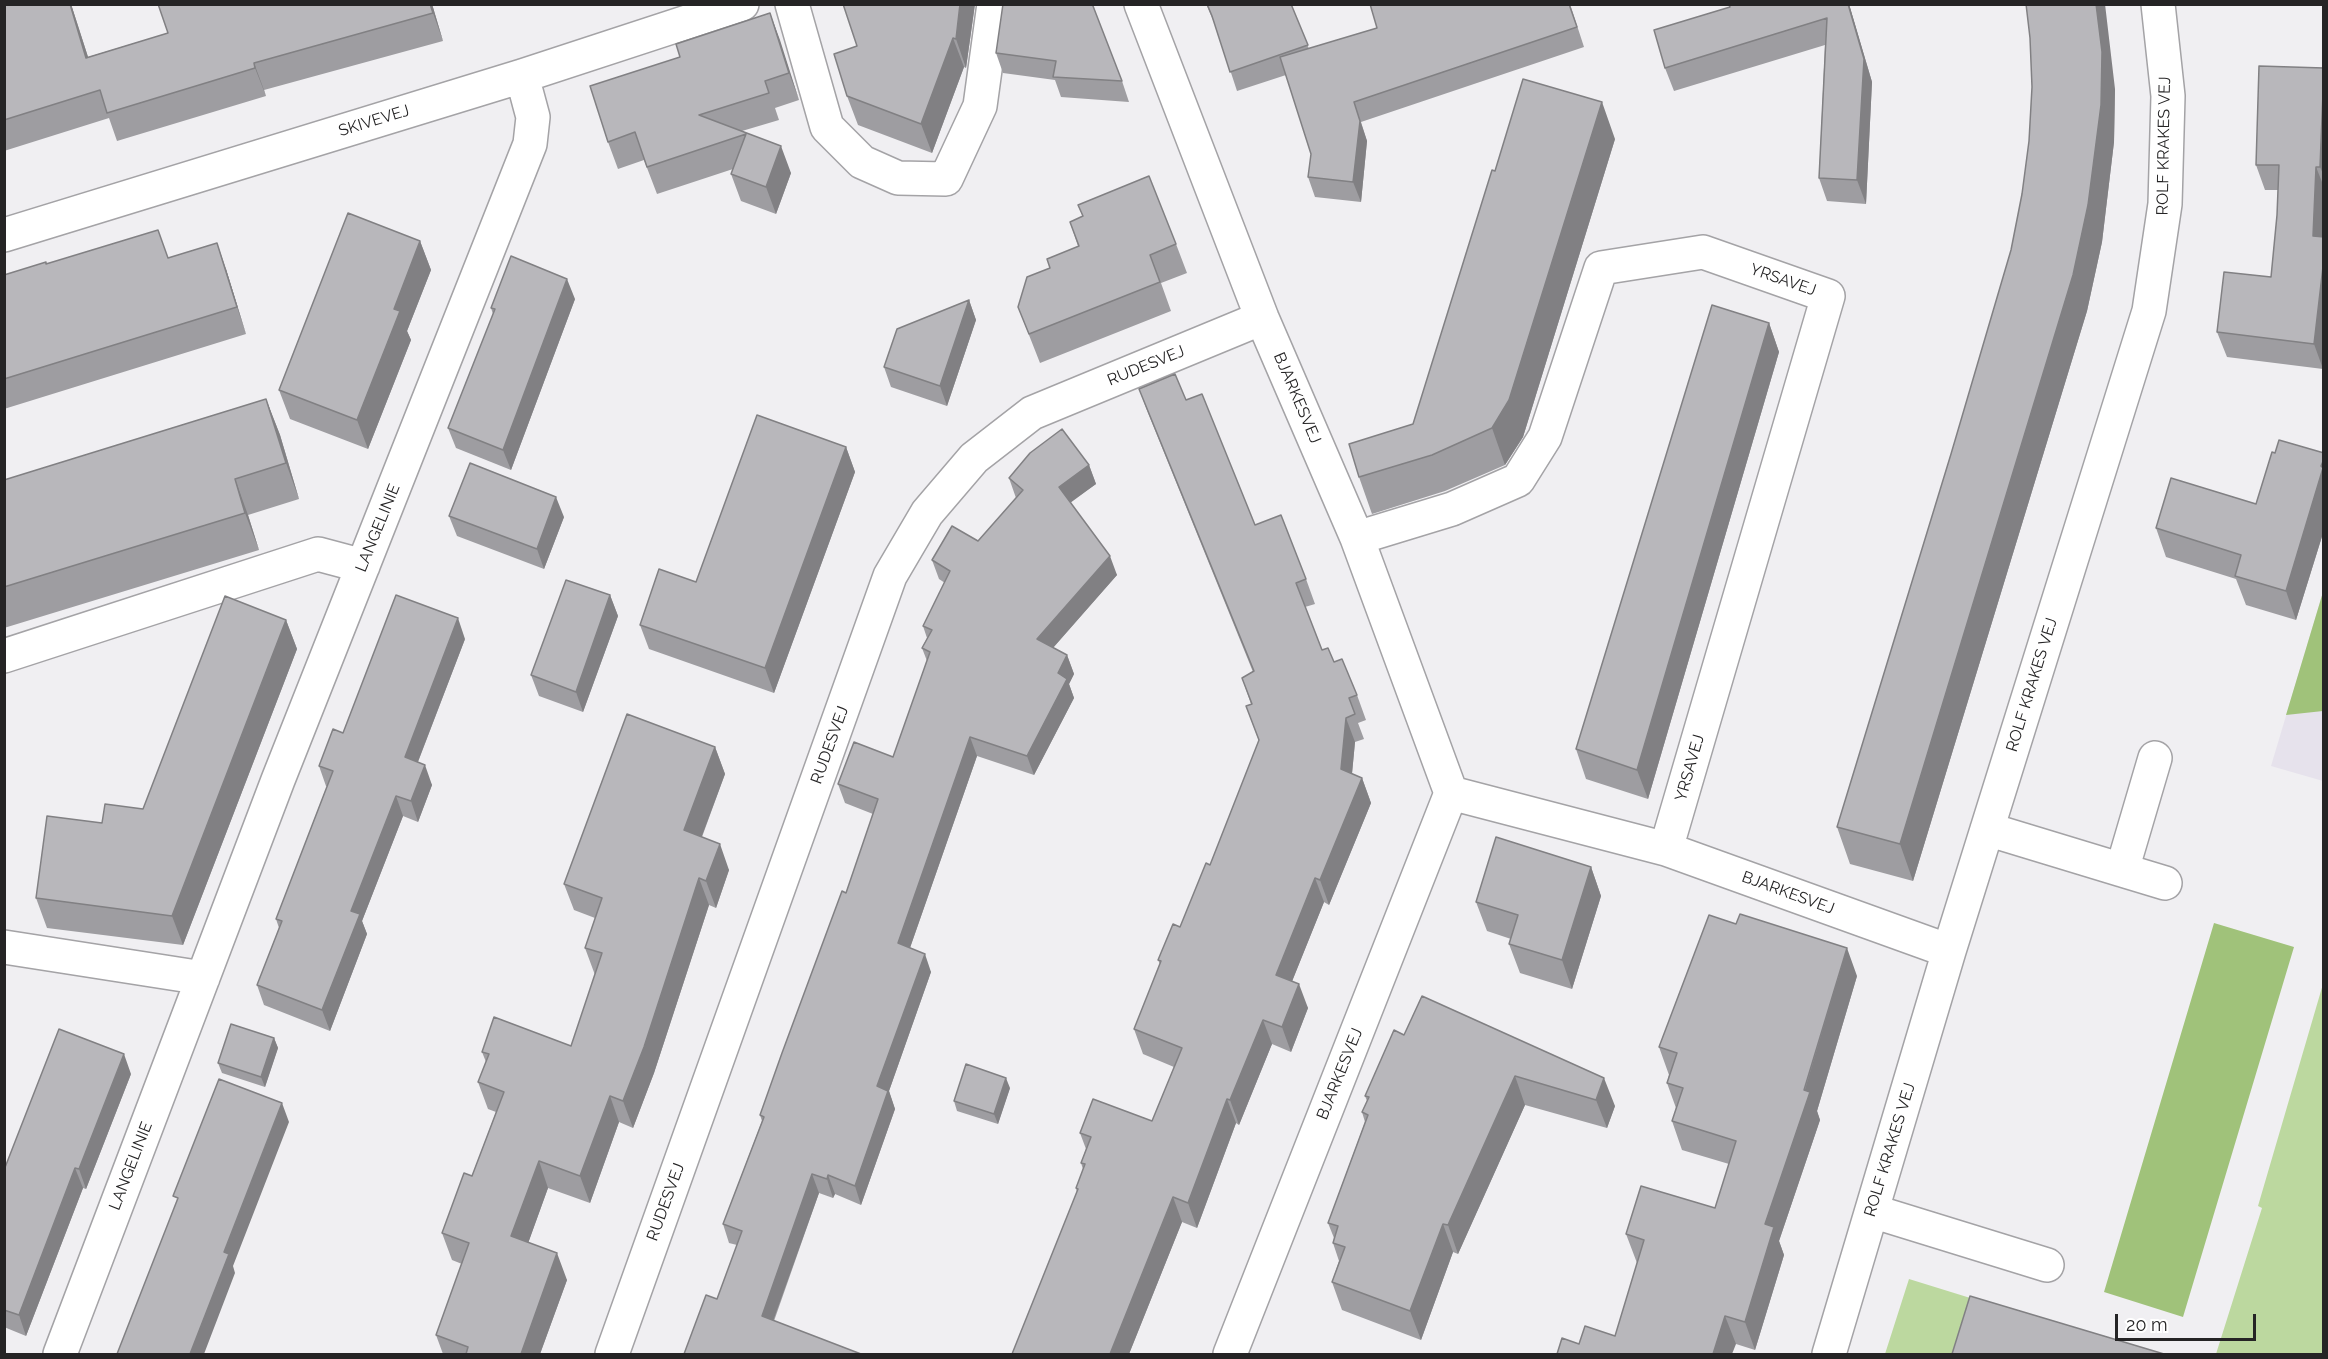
<!DOCTYPE html>
<html>
<head>
<meta charset="utf-8">
<style>
	body { margin:0 }
	#map { position:relative; width:2328px; height:1359px; overflow:hidden; background:#f0eff2; font-family:Raleway,sans-serif }
	canvas { display:block }
	.frame { position:absolute; inset:0; border:6px solid #252425; pointer-events:none }
	.scale { position:absolute; left:2115px; top:1314px; width:141px; height:27px; box-sizing:border-box; border:3px solid #252425; border-top:0; padding-left:8px; font-size:18px; line-height:21px; white-space:nowrap; color:#252425; -webkit-text-stroke:4px #fff; paint-order:stroke }
</style>
</head>
<body>
<div id="map">
<canvas width="2328" height="1359"></canvas>
<div class="frame"></div>
<div class="scale">20 m</div>
</div>
<script>
const g = document.querySelector('canvas').getContext('2d');
g.lineJoin = 'round';
function paint(path, color) {
  g.fillStyle = color;
  g.fill(path, 'evenodd');
}
function poly(rows) {
  const path = new Path2D();
  for (const r of rows) {
    path.moveTo(r[0], r[1]);
    for (let i = 2; i < r.length; i += 2) path.lineTo(r[i], r[i + 1]);
  }
  return path;
}
function strokePath(path, color, width, dash) {
  g.strokeStyle = color;
  g.lineWidth = width;
  g.lineCap = dash ? 'butt' : 'round';
  g.setLineDash(dash || []);
  g.stroke(path);
}
function label(font, color, halo, rows, align = 'center') {
  g.font = font + ' Raleway,sans-serif';
  g.lineWidth = 6;
  g.setLineDash([]);
  g.textBaseline = 'middle';
  g.strokeStyle = halo;
  g.fillStyle = color;
  for (const [text, x, y, turn = 0] of rows) {
    g.save();
    g.translate(x, y);
    g.rotate((+turn || 0) * Math.PI / 180);
    g.textAlign = isNaN(turn) ? turn : align;
    if (halo) g.strokeText(text, 0, 0);
    g.fillText(text, 0, 0);
    g.restore();
  }
}
const built = poly([
	[2323,592,2323,781,2271,766]
]);
const green = poly([
	[2323,984,2323,1354,2216,1354,2262,1208,2258,1206],
	[1909,1279,2151,1354,1885,1354]
]);
const forest = poly([
	[2323,592,2323,711,2286,715],
	[2214,923,2294,947,2183,1317,2104,1292]
]);
const minor = poly([
	[792,4,827,127,862,162,898,178,946,179,980,106,994,4],
	[1141,4,1262,318,1357,538,1451,793,1666,849,1949,951],
	[4,235,522,76,742,4],
	[1357,538,1452,509,1518,480,1545,437,1601,268,1703,252,1828,296,1666,849],
	[4,656,318,554,363,566],
	[2155,758,2122,870,2165,883],
	[1987,829,2122,870],
	[4,947,203,978],
	[1872,1211,2047,1265],
	[60,1354,278,780,530,144,533,117,522,76],
	[612,1354,890,576,927,513,974,458,1032,413,1262,318],
	[1230,1354,1451,793],
	[1829,1354,1949,951,2149,311,2165,204,2168,96,2158,4]
]);
const wall = poly([
	[4,4,71,4,88,57,168,33,158,4,432,4,443,41,264,90,266,96,117,141,109,118,4,151],
	[975,4,966,68,964,67,932,153,858,125,847,96],
	[1003,4,1122,81,1129,102,1061,97,1055,80,1003,73,996,53],
	[1206,4,1291,4,1309,49,1570,4,1584,47,1361,122,1367,141,1361,202,1315,197,1308,177,1311,154,1286,75,1237,91,1216,27],
	[1849,4,1872,82,1866,204,1827,201,1819,178,1825,45,1674,91,1665,68,1730,7],
	[770,13,799,100,775,108,779,120,742,131,791,173,776,214,741,201,731,174,733,169,657,194,644,160,618,169,608,142],
	[2324,68,2323,369,2227,357,2217,332,2271,277,2277,215,2278,190,2265,190,2256,165],
	[2115,89,2114,142,2102,242,2087,311,1913,881,1850,864,1837,827,1951,454,2011,250,2022,194],
	[1615,139,1523,437,1505,465,1445,491,1372,514,1359,477,1413,424,1495,171],
	[1078,205,1176,244,1187,273,1161,283,1171,311,1040,363,1018,307,1050,268,1078,246,1070,222,1083,217],
	[420,241,431,270,407,331,411,340,368,449,290,419,279,390],
	[169,258,226,269,246,334,4,409,4,275,47,264],
	[575,299,511,470,456,448,448,428,493,314,491,308],
	[969,300,976,320,947,406,891,387,884,367],
	[1769,323,1779,352,1648,799,1586,779,1576,749],
	[1139,389,1186,400,1255,525,1306,579,1315,604,1305,607,1322,650,1334,662,1357,695,1366,720,1358,723,1364,739,1355,742,1352,774,1362,778,1371,803,1329,905,1324,902,1292,981,1308,1008,1291,1052,1272,1044,1239,1125,1236,1123,1197,1228,1182,1222,1129,1354,1012,1354,1077,1192,1076,1188,1083,1169,1081,1163,1086,1149,1080,1133,1152,1121,1174,1067,1143,1054,1134,1029,1160,964,1158,960,1180,927,1210,865,1259,741,1246,706,1251,704,1242,678,1253,672,1148,413],
	[266,399,280,435,299,499,248,515,259,550,4,628,4,480],
	[846,447,855,472,774,693,649,649,640,625,696,582],
	[2275,453,2324,453,2324,530,2296,620,2246,605,2236,579,2166,557,2156,528,2256,504],
	[1089,465,1096,484,1070,502,1117,575,1053,648,1067,655,1074,674,1069,684,1074,698,1034,775,977,756,910,948,931,972,889,1091,895,1109,861,1205,835,1194,833,1198,819,1193,774,1321,717,1299,737,1245,729,1243,723,1224,762,1121,760,1115,846,893,873,814,845,803,838,784,893,757,927,661,922,648,927,638,923,626,945,583,939,579,932,560,978,541,1016,498,1009,478],
	[449,516,564,517,544,569,457,536],
	[610,595,618,616,583,712,539,696,531,675],
	[286,620,297,649,183,945,47,928,36,898,102,823,143,809],
	[465,639,418,762,432,785,418,822,403,816,362,921,367,934,330,1031,264,1005,257,985,279,928,276,919,327,786,326,786,319,766,343,733],
	[715,747,725,774,702,837,729,870,716,908,709,905,654,1073,633,1128,619,1122,590,1203,548,1188,528,1243,567,1280,540,1354,443,1354,436,1335,462,1264,452,1260,442,1233,472,1176,496,1112,488,1109,478,1082,486,1062,482,1052,571,1046,595,975,585,948,595,918,574,910,564,884],
	[1591,867,1601,896,1572,989,1520,973,1509,944,1511,939,1487,931,1476,902],
	[1857,976,1817,1111,1820,1120,1779,1241,1784,1255,1755,1350,1736,1344,1579,1344,1615,1336,1637,1263,1626,1234,1715,1208,1729,1164,1682,1150,1672,1121,1676,1108,1667,1083,1669,1075,1659,1047],
	[1422,996,1615,1106,1607,1128,1525,1105,1458,1254,1453,1252,1421,1340,1342,1310,1332,1282,1339,1261,1333,1243,1334,1238,1328,1223,1365,1122,1362,1112,1367,1101,1365,1096,1404,1035],
	[274,1038,278,1048,265,1087,222,1073,218,1063],
	[131,1074,86,1189,83,1188,26,1336,4,1327,4,1170],
	[1010,1088,998,1124,957,1111,954,1101]
]);
const shadedWall = poly([
	[70,4,71,4,97,85,86,58],
	[430,4,432,4,443,41,433,13],
	[960,4,975,4,966,68,956,39],
	[1848,4,1849,4,1872,82,1866,204,1857,180],
	[2096,4,2105,4,2115,89,2114,142,2102,242,2087,311,1913,881,1900,844],
	[770,13,780,40,799,100,789,73],
	[953,38,964,67,932,153,921,124],
	[254,63,264,90,266,96,255,68],
	[2324,80,2324,176,2320,167],
	[1354,102,1367,141,1361,202,1353,182],
	[1602,102,1615,139,1523,437,1505,465,1492,428],
	[781,146,791,173,776,214,766,187],
	[2316,167,2324,187,2324,240,2313,236],
	[420,241,431,270,407,331,411,340,368,449,357,420,394,309],
	[217,243,226,269,246,334,237,307],
	[2324,258,2324,365,2323,369,2314,344],
	[567,279,575,299,511,470,503,450],
	[969,300,976,320,947,406,940,386],
	[1769,323,1779,352,1648,799,1637,770],
	[266,399,280,435,299,499,286,463],
	[846,447,855,472,774,693,765,668],
	[2324,459,2324,530,2296,620,2286,591],
	[1089,465,1096,484,1066,506,1059,487],
	[235,479,248,515,259,550,245,513],
	[556,497,564,517,544,569,537,549],
	[1110,556,1117,575,1044,658,1037,639],
	[610,595,618,616,583,712,576,692],
	[458,618,465,639,412,777,405,757],
	[286,620,297,649,183,945,172,916],
	[1067,655,1074,674,1069,684,1074,698,1034,775,1027,756,1058,673],
	[1346,718,1355,742,1350,794,1341,769],
	[970,737,977,756,905,962,898,943],
	[715,747,725,774,694,857,684,830],
	[425,765,432,785,418,822,411,801],
	[1362,778,1371,803,1329,905,1320,880],
	[396,796,403,816,362,921,367,934,330,1031,322,1010,351,911],
	[720,844,729,870,716,908,706,881],
	[1591,867,1601,896,1572,989,1562,960],
	[699,878,709,905,654,1073,633,1128,623,1101],
	[1315,878,1324,902,1285,999,1276,975],
	[1847,948,1857,976,1817,1111,1820,1120,1779,1241,1784,1255,1755,1350,1745,1322,1765,1224],
	[925,954,931,972,889,1091,895,1109,861,1205,855,1186,877,1086],
	[1299,984,1308,1008,1291,1052,1282,1027],
	[1263,1020,1272,1044,1239,1125,1230,1100],
	[274,1038,278,1048,265,1087,261,1077],
	[124,1054,131,1074,86,1189,79,1169],
	[1515,1076,1525,1105,1458,1254,1448,1225],
	[1006,1078,1010,1088,998,1124,994,1114],
	[1604,1078,1615,1106,1607,1128,1596,1100],
	[610,1096,619,1122,590,1203,580,1176],
	[1227,1099,1236,1123,1197,1228,1188,1203],
	[282,1103,289,1122,233,1266,235,1273,204,1354,190,1354,224,1252],
	[539,1161,548,1188,521,1263,511,1236],
	[75,1168,83,1188,26,1336,19,1315],
	[812,1174,819,1193,768,1335,762,1316],
	[828,1175,835,1194,833,1198,827,1179],
	[1173,1197,1182,1222,1129,1354,1110,1354],
	[1443,1224,1453,1252,1421,1340,1410,1311],
	[557,1253,567,1280,540,1354,521,1354],
	[1725,1316,1736,1344,1732,1354,1713,1354]
]);
const building = poly([
	[4,4,70,4,86,58,168,33,158,4,430,4,433,13,254,63,255,68,107,113,100,90,4,120,4,4],
	[843,4,960,4,956,39,953,38,921,124,847,96,834,54,857,46,843,4],
	[1003,4,1091,4,1093,6,1122,81,1053,77,1056,61,996,53,1003,4],
	[1207,4,1291,4,1308,45,1230,72,1212,16,1207,4],
	[1370,4,1569,4,1577,27,1354,102,1360,121,1353,182,1308,177,1311,154,1280,57,1377,28,1370,4],
	[1729,4,1848,4,1864,59,1857,180,1819,178,1827,18,1665,68,1654,30,1730,7,1729,4],
	[2026,4,2096,4,2102,52,2101,105,2088,205,2073,275,1900,844,1837,827,1951,454,2011,250,2022,194,2029,141,2032,87,2030,38,2026,4],
	[770,13,789,73,765,81,769,93,699,115,781,146,766,187,731,174,746,134,647,167,635,132,608,142,590,86,680,57,676,44,770,13],
	[2259,66,2324,68,2320,167,2316,167,2313,236,2324,237,2324,258,2314,344,2217,332,2224,272,2271,277,2277,215,2279,165,2256,165,2259,66],
	[1523,79,1602,102,1509,400,1492,428,1432,455,1359,477,1349,444,1413,424,1492,170,1495,171,1523,79],
	[1149,176,1176,244,1150,255,1160,282,1029,334,1018,307,1027,277,1050,268,1047,259,1079,246,1070,222,1083,216,1078,205,1149,176],
	[348,213,420,241,394,309,400,311,357,420,279,390,348,213],
	[158,230,168,258,217,243,237,307,4,379,4,275,46,262,46,264,158,230],
	[511,256,567,279,503,450,448,428,495,309,491,308,511,256],
	[969,300,940,386,884,367,897,329,969,300],
	[1712,305,1769,323,1637,770,1576,749,1712,305],
	[1175,374,1186,400,1202,394,1255,525,1281,515,1306,579,1296,583,1322,650,1328,648,1334,662,1342,659,1357,695,1349,698,1355,714,1346,718,1341,769,1362,778,1320,880,1315,878,1276,975,1299,984,1282,1027,1263,1020,1230,1100,1227,1099,1188,1203,1173,1197,1110,1354,1012,1354,1078,1189,1076,1188,1085,1164,1081,1163,1091,1137,1080,1133,1093,1099,1152,1121,1182,1048,1134,1029,1161,961,1158,960,1173,924,1180,927,1206,863,1210,865,1259,740,1246,706,1252,704,1242,678,1254,671,1139,389,1175,374],
	[266,399,286,463,235,479,245,513,4,587,4,480,266,399],
	[757,415,846,447,765,668,640,625,659,569,696,582,757,415],
	[1062,429,1089,465,1059,487,1110,556,1037,639,1067,655,1058,673,1067,679,1027,756,970,737,898,943,925,954,877,1086,888,1091,855,1186,828,1175,827,1179,812,1174,762,1316,861,1354,684,1354,706,1295,717,1299,742,1231,723,1224,764,1117,760,1115,782,1053,842,891,846,893,878,799,838,784,854,742,893,757,930,652,922,648,932,630,923,626,950,571,932,560,952,526,978,541,1023,490,1009,478,1030,453,1062,429],
	[2279,440,2324,453,2324,459,2321,466,2323,468,2286,591,2235,576,2241,555,2156,528,2171,478,2256,504,2272,452,2275,453,2279,440],
	[470,463,556,497,537,549,449,516,470,463],
	[566,580,610,595,576,692,531,675,566,580],
	[396,595,458,618,405,757,425,765,411,801,396,796,351,911,360,914,322,1010,257,985,282,921,276,919,333,771,319,766,333,729,343,733,396,595],
	[225,596,286,620,172,916,36,898,47,816,102,823,105,804,143,809,225,596],
	[627,714,715,747,684,830,720,844,706,881,699,878,644,1047,623,1101,610,1096,580,1176,539,1161,511,1236,557,1253,521,1354,466,1354,468,1347,436,1335,469,1243,442,1233,464,1173,472,1176,504,1092,478,1082,489,1054,482,1052,494,1017,571,1046,602,953,585,948,602,898,564,884,627,714],
	[1496,837,1591,867,1562,960,1509,944,1518,915,1476,902,1496,837],
	[1740,914,1847,948,1804,1090,1810,1092,1765,1224,1774,1227,1745,1322,1725,1316,1713,1354,1557,1354,1562,1338,1579,1344,1585,1326,1615,1336,1644,1240,1626,1234,1641,1186,1715,1208,1736,1141,1672,1121,1683,1088,1667,1083,1677,1053,1659,1047,1709,915,1736,924,1740,914],
	[1422,996,1604,1078,1596,1100,1515,1076,1448,1225,1443,1224,1410,1311,1332,1282,1345,1247,1333,1243,1338,1226,1328,1223,1368,1115,1362,1112,1369,1097,1365,1096,1394,1030,1404,1035,1422,996],
	[231,1024,274,1038,261,1077,218,1063,231,1024],
	[59,1029,124,1054,79,1169,75,1168,19,1315,4,1310,4,1170,59,1029],
	[966,1064,1006,1078,994,1114,954,1101,966,1064],
	[219,1079,282,1103,224,1252,229,1254,190,1354,117,1354,178,1198,173,1196,219,1079],
	[1970,1296,2164,1354,1952,1354,1970,1296]
]);
const streetNames = [
	["SKIVEVEJ",374,121,-17],
	["ROLF KRAKES VEJ",2164,146,-89],
	["YRSAVEJ",1783,280,19],
	["RUDESVEJ",1146,366,-22],
	["BJARKESVEJ",1297,398,67],
	["LANGELINIE",378,528,-68],
	["ROLF KRAKES VEJ",2032,685,-73],
	["RUDESVEJ",830,745,-70],
	["YRSAVEJ",1690,768,-74],
	["BJARKESVEJ",1788,893,20],
	["BJARKESVEJ",1340,1074,-68],
	["ROLF KRAKES VEJ",1890,1150,-73],
	["LANGELINIE",131,1166,-69],
	["RUDESVEJ",666,1202,-70]
];
paint(built, '#e6e2ec');
paint(green, '#bcd89f');
paint(forest, '#a0c27a');
strokePath(minor, '#a4a3a6', 36);
strokePath(minor, '#fff', 33);
paint(wall, '#9e9da1');
paint(shadedWall, '#818083');
paint(building, '#b8b7bb');
strokePath(building, '#818083', 1.5);
label('16px', '#252425', '#fff', streetNames);
</script>
</body>
</html>
